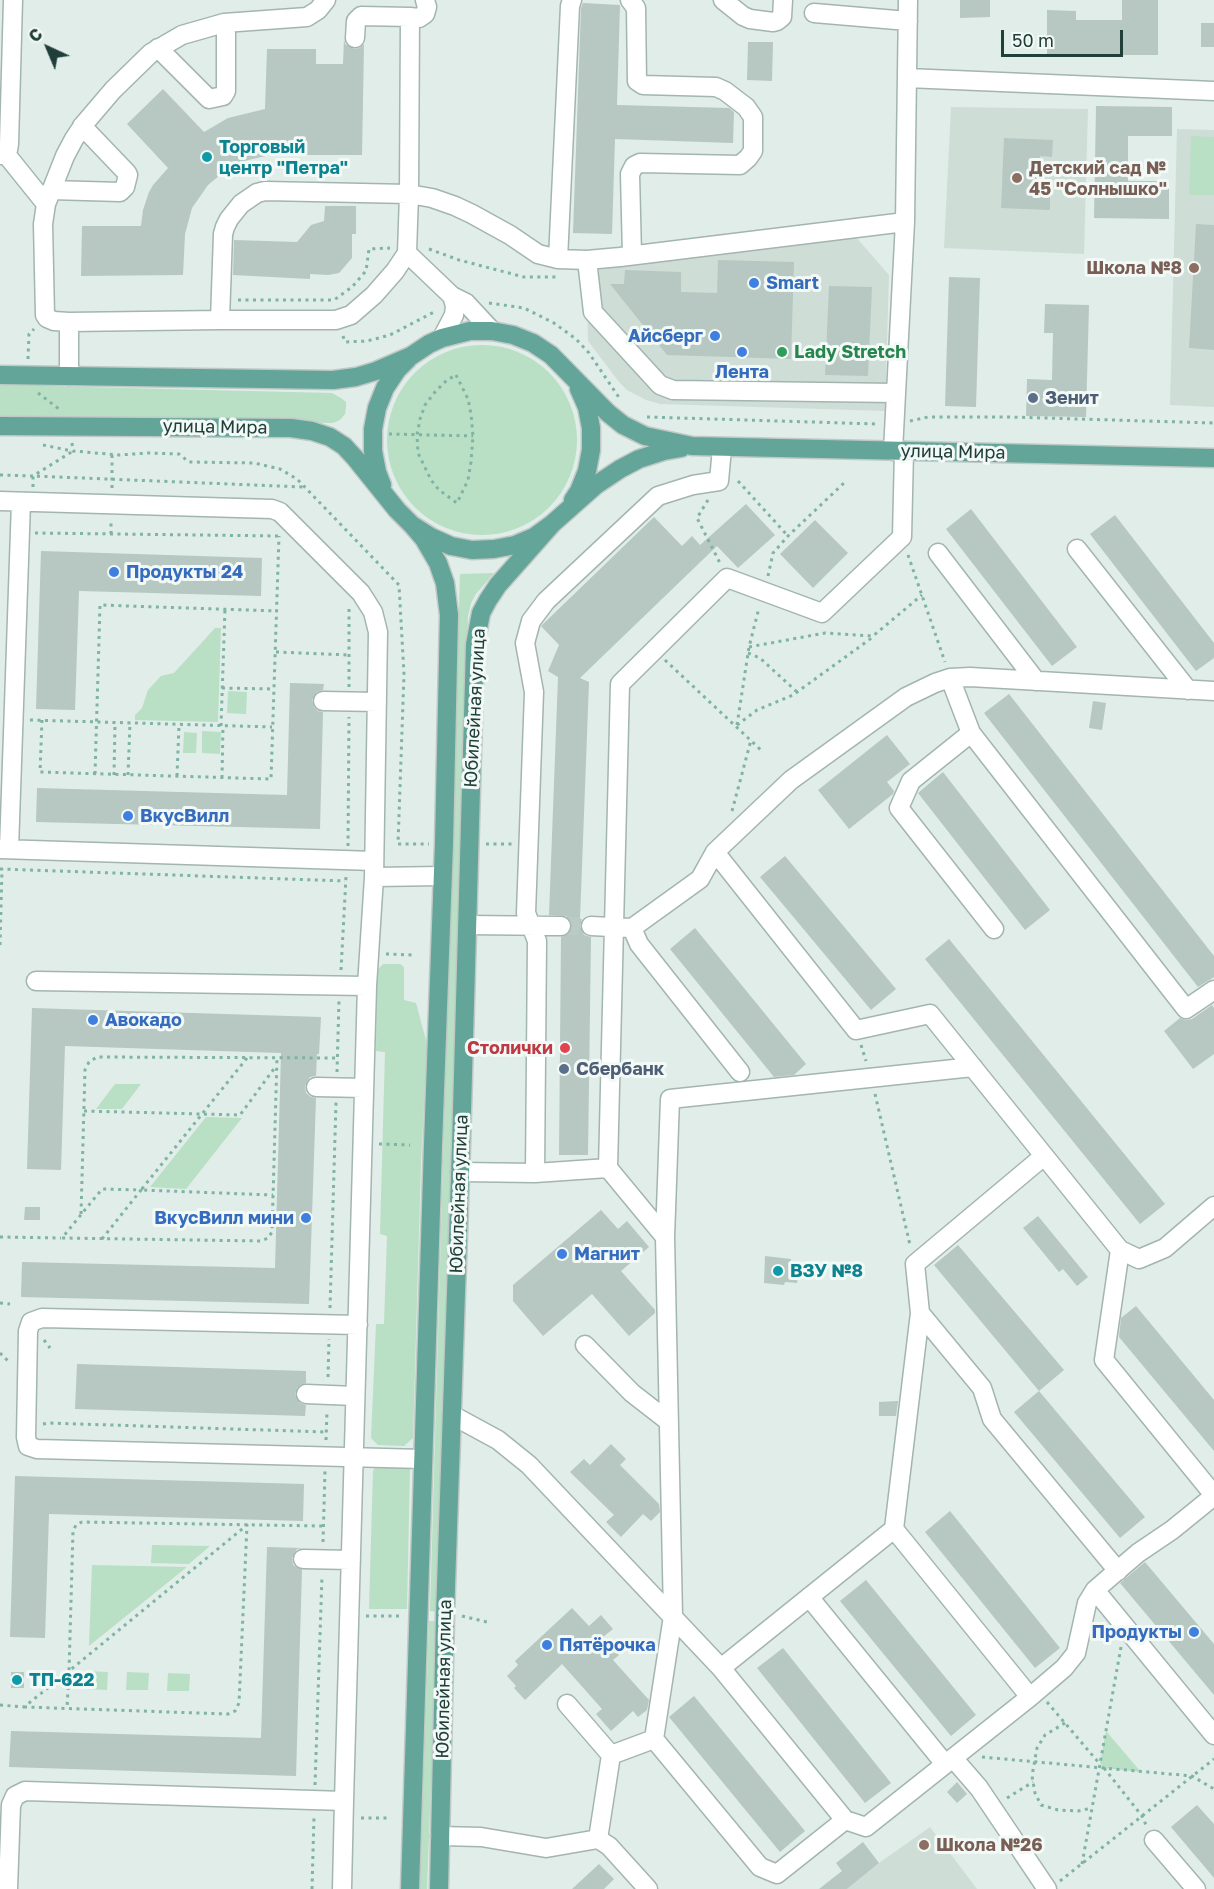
<!DOCTYPE html>
<html>
<head>
<meta charset="utf-8">
<style>
	body { margin:0 }
	#map { position:relative; width:1214px; height:1889px; overflow:hidden; background:#e1ede8; font-family:"Golos Text",sans-serif }
	canvas { display:block }
	.north { position:absolute; left:18px; top:18px; width:60px; height:60px; -webkit-text-stroke:4px #f2f9f6; paint-order:stroke; rotate:316deg; font-size:16px; font-weight:700; line-height:24px; text-align:center; color:#203f38 }
	.north::after { content:''; display:block; margin:auto; width:21px; height:27px; background:#203f38; clip-path:polygon(50% 0,100% 100%,50% 72%,0 100%) }
	.scale { position:absolute; left:1001px; top:30px; width:122px; height:27px; box-sizing:border-box; border:3px solid #203f38; border-top:0; padding-left:8px; font-size:18px; line-height:21px; white-space:nowrap; color:#203f38; -webkit-text-stroke:4px #f2f9f6; paint-order:stroke }
</style>
</head>
<body>
<div id="map">
<canvas width="1214" height="1889"></canvas>
<div class="north">С</div>
<div class="scale">50 m</div>
</div>
<script>
const g = document.querySelector('canvas').getContext('2d');
g.lineJoin = 'round';
function paint(path, color) {
  g.fillStyle = color;
  g.fill(path, 'evenodd');
}
function poly(rows) {
  const path = new Path2D();
  for (const r of rows) {
    if (r.length === 3) {
      path.moveTo(r[0] + r[2], r[1]);
      path.arc(r[0], r[1], r[2], 0, 2 * Math.PI);
      continue;
    }
    path.moveTo(r[0], r[1]);
    for (let i = 2; i < r.length; i += 2) path.lineTo(r[i], r[i + 1]);
  }
  return path;
}
function strokePath(path, color, width, dash) {
  g.strokeStyle = color;
  g.lineWidth = width;
  g.lineCap = dash ? 'butt' : 'round';
  g.setLineDash(dash || []);
  g.stroke(path);
}
function label(font, color, halo, rows, align = 'center') {
  g.font = font + ' "Golos Text",sans-serif';
  g.lineWidth = 6;
  g.setLineDash([]);
  g.textBaseline = 'middle';
  g.strokeStyle = halo;
  g.fillStyle = color;
  for (const [text, x, y, turn = 0] of rows) {
    g.save();
    g.translate(x, y);
    g.rotate((+turn || 0) * Math.PI / 180);
    g.textAlign = isNaN(turn) ? turn : align;
    if (halo) g.strokeText(text, 0, 0);
    g.fillText(text, 0, 0);
    g.restore();
  }
}
const built = poly([
	[951,107,1088,109,1084,254,944,248],
	[1177,129,1214,130,1214,407,1170,405],
	[855,236,889,275,885,411,660,404,646,400,627,390,619,382,588,341,587,285,583,273,577,267],
	[930,1827,977,1889,847,1889,879,1863]
]);
const green = poly([
	[1191,136,1214,137,1214,195,1189,195],
	[482,440,95],
	[0,385,332,393,341,398,346,402,346,407,345,414,340,420,333,423,0,417],
	[494,573,476,594,471,603,468,616,437,1612,430,1611,460,574],
	[215,628,221,628,218,722,135,720,135,715,142,708,148,690,161,676,174,673],
	[228,691,247,692,246,714,227,713],
	[202,731,221,732,220,754,202,753],
	[184,732,197,733,196,753,183,753],
	[383,964,400,964,404,967,404,1000,416,1003,427,1044,421,1163,413,1438,404,1446,378,1445,371,1438,376,1324,384,1324,387,1236,380,1234,385,1052,376,1051,377,970],
	[115,1084,141,1084,122,1109,96,1109],
	[206,1117,242,1118,186,1189,150,1187],
	[376,1465,410,1468,407,1609,369,1609,373,1471],
	[152,1545,210,1546,189,1564,151,1563],
	[92,1565,187,1567,89,1646],
	[429,1621,437,1621,427,1889,420,1889],
	[86,1671,108,1672,107,1690,85,1689],
	[127,1672,149,1673,148,1690,126,1690],
	[168,1673,190,1674,189,1691,167,1691],
	[1106,1731,1141,1772,1104,1768,1100,1763]
]);
const building = poly([
	[960,0,990,0,990,17,960,18],
	[1122,0,1158,0,1158,55,1047,55,1047,10,1076,11,1076,20,1122,20],
	[583,3,620,5,617,105,729,108,734,112,733,143,615,139,612,234,573,233,581,8],
	[1201,23,1214,23,1214,47,1201,47],
	[344,38,345,44,354,49,359,48,364,44,362,155,270,155,240,162,231,166,208,185,192,208,185,234,183,275,81,276,82,226,141,226,143,210,149,192,153,185,168,168,127,124,163,89,204,132,228,118,265,109,267,49,316,49,316,64,343,64],
	[748,42,773,42,772,81,747,80],
	[1096,106,1172,107,1172,136,1128,136,1128,181,1169,181,1169,219,1094,218],
	[1004,138,1053,140,1052,157,1040,156,1039,191,1050,192,1050,210,1001,208],
	[325,206,356,206,356,234,352,234,352,258,339,273,328,275,310,274,310,279,233,275,234,240,297,242,311,225,324,221],
	[1196,224,1214,225,1214,350,1189,348],
	[718,260,794,262,791,359,667,355,610,284,624,284,625,270,681,272,681,292,717,293],
	[949,277,980,278,976,407,945,406],
	[829,286,872,287,868,376,825,375],
	[1045,304,1089,305,1086,417,1026,416,1027,379,1052,380,1053,333,1044,333],
	[746,504,775,535,738,568,717,546,580,678,589,682,580,919,582,919,580,926,584,935,591,937,588,1155,559,1155,561,937,570,932,572,926,570,920,566,916,549,915,558,677,548,671,559,645,541,626,654,517,682,546,692,536,700,545],
	[971,509,1077,647,1052,666,946,529],
	[1115,515,1214,643,1214,658,1196,671,1090,534],
	[815,520,848,553,813,588,780,554],
	[41,551,262,558,261,596,79,591,75,710,36,709],
	[290,683,324,684,323,690,317,692,312,700,314,707,318,711,323,712,320,829,36,822,37,788,287,795],
	[1009,694,1214,956,1214,977,1211,979,1198,987,984,713],
	[1093,701,1106,703,1102,730,1089,728],
	[887,735,910,764,887,782,894,791,893,794,849,829,818,790],
	[943,772,1050,910,1025,930,918,793],
	[785,856,896,989,871,1010,760,877],
	[695,928,806,1064,794,1075,774,1077,670,949],
	[949,939,1165,1204,1140,1224,925,959],
	[1212,1005,1214,1008,1214,1054,1193,1069,1164,1031,1180,1018,1186,1020,1192,1019],
	[32,1008,321,1017,319,1054,317,1054,316,1076,310,1077,305,1086,306,1093,311,1097,316,1098,309,1304,21,1297,22,1262,275,1268,281,1053,65,1046,61,1170,27,1169],
	[25,1207,40,1207,40,1220,24,1220],
	[601,1210,618,1229,627,1221,649,1247,621,1271,655,1310,655,1313,629,1336,592,1294,543,1336,513,1301,513,1285],
	[1038,1216,1088,1277,1077,1286,1063,1269,1059,1272,1023,1228],
	[958,1245,1064,1370,1039,1391,934,1265],
	[765,1256,791,1259,790,1267,799,1268,797,1283,785,1282,784,1285,764,1283],
	[1136,1306,1214,1400,1214,1451,1119,1337,1121,1318],
	[77,1364,306,1371,306,1383,297,1388,295,1394,300,1403,306,1405,305,1416,75,1409],
	[1039,1391,1145,1517,1120,1538,1014,1412],
	[898,1401,896,1416,879,1416,879,1402],
	[611,1444,626,1459,620,1465,659,1504,660,1512,651,1521,643,1514,621,1537,606,1522,614,1515,570,1472,584,1459,590,1465],
	[15,1476,304,1484,303,1521,49,1514,45,1638,10,1637],
	[950,1511,1060,1648,1035,1668,925,1532],
	[267,1547,303,1548,297,1549,292,1558,293,1565,302,1570,296,1776,9,1767,11,1731,261,1738],
	[1145,1562,1214,1644,1214,1695,1120,1583],
	[866,1580,976,1715,951,1736,840,1601],
	[572,1608,589,1626,601,1615,613,1629,603,1637,619,1655,613,1660,649,1700,647,1710,638,1717,633,1711,611,1731,596,1714,602,1709,562,1664,525,1700,514,1688,516,1686,507,1676,518,1665,515,1661],
	[783,1648,891,1783,865,1803,757,1668],
	[11,1672,24,1672,24,1688,11,1688],
	[694,1696,805,1831,780,1852,669,1717],
	[957,1782,967,1794,957,1803,947,1792],
	[1197,1805,1214,1824,1214,1878,1171,1827],
	[863,1842,879,1863,847,1889,819,1889,842,1871,836,1863],
	[599,1864,614,1879,604,1889,572,1889]
]);
const minorTunnel = poly([
	[561,926,591,926]
]);
const path = poly([
	[429,249,459,260,524,277,556,277],
	[238,300,334,300,352,287,366,271,369,249,390,248],
	[489,303,524,308,554,323,576,339,589,353,620,399],
	[343,336,345,342,367,341,390,335,436,311],
	[28,359,29,334,34,329],
	[456,375,468,399,471,414,473,436,471,462,468,480,457,503,439,490,431,480,418,453,417,435,420,419,425,405,435,392,447,380,456,375],
	[38,393,59,409],
	[647,417,877,424],
	[910,421,928,417,1010,417,1214,423],
	[389,434,473,436],
	[72,443,73,451,119,455,149,453,179,454,189,462,254,463,280,469,297,479,399,585,404,674,398,844,429,844],
	[43,445,72,451],
	[0,475,33,476,73,451],
	[738,481,788,536],
	[33,487,33,476,303,487],
	[112,488,112,455],
	[708,500,697,518,720,563],
	[35,533,280,536],
	[111,534,111,520],
	[908,555,945,662],
	[768,576,773,553,788,536,845,482],
	[749,647,825,633,873,636,922,595],
	[276,652,349,655],
	[748,653,760,658,797,692],
	[665,660,762,751],
	[349,687,349,606],
	[222,688,274,689],
	[30,720,272,727],
	[42,720,40,772,271,779,279,536],
	[737,725,749,647,759,608],
	[737,725,757,710,793,695,873,637],
	[221,726,225,609],
	[95,774,100,605,277,611],
	[114,775,115,723],
	[128,775,130,723],
	[177,776,179,725],
	[222,778,223,726],
	[732,811,751,740],
	[486,844,513,844],
	[348,846,349,717],
	[0,869,345,881],
	[0,945,2,869],
	[386,954,414,955],
	[341,970,346,877],
	[861,1045,866,1061],
	[480,1047,514,1049],
	[247,1058,141,1190,273,1195],
	[337,1072,339,1000],
	[875,1094,910,1245],
	[84,1111,240,1115,276,1066],
	[379,1144,410,1145],
	[81,1214,85,1070,89,1062,97,1057,338,1058],
	[0,1237,61,1238],
	[102,1239,141,1190,102,1189,62,1238,261,1241,268,1238,272,1232,277,1058],
	[0,1303,10,1304],
	[330,1308,336,1102],
	[44,1340,50,1348],
	[0,1353,8,1361],
	[328,1377,329,1339],
	[43,1424,48,1423,326,1432],
	[326,1440,327,1411],
	[323,1542,325,1471],
	[366,1616,401,1616],
	[462,1616,491,1623],
	[1047,1702,1099,1763],
	[0,1705,24,1707,69,1671,73,1531,76,1525,82,1522,322,1526],
	[24,1707,228,1714,235,1711,239,1703,247,1525,69,1671,67,1708],
	[1065,1723,1045,1735,1037,1748,1032,1776,1035,1793,1041,1805,1058,1810,1078,1811,1092,1808],
	[982,1757,1192,1776,1214,1789],
	[1104,1768,1142,1816,1146,1825],
	[315,1785,322,1576],
	[1007,1798,1033,1782],
	[361,1818,389,1818],
	[1082,1864,1121,1647],
	[1060,1881,1214,1759],
	[312,1889,314,1816]
]);
const minor = poly([
	[326,0,318,10,307,17,224,23,182,35,151,53,113,90,84,124,74,139,65,156,46,204,43,224,45,315,47,318,54,321,69,322,220,320,336,320,351,315,374,295,395,271,407,253],
	[425,0,427,7,425,14,419,18,410,17,409,194,407,253,452,296],
	[572,0,570,6,558,259,587,260,620,257,905,222],
	[630,0,636,8,637,81,643,85,716,87,725,91,746,107,753,117,753,151,748,158,740,165,640,163,634,166,630,174,632,255],
	[723,0,743,16,750,19,773,22,777,21,782,17,783,0],
	[814,13,908,21],
	[355,38,356,21,361,16,410,17],
	[158,48,209,99,223,96,226,91,226,23],
	[907,78,1214,91],
	[5,153,46,204],
	[0,155,8,150,9,144,13,0],
	[51,190,120,192,125,187,128,175,127,173,82,126],
	[587,260,593,312,660,385,673,390,895,393],
	[220,320,223,234,225,227,229,219,241,204,257,193,265,191,409,194,432,198,455,206,472,214,510,235,538,254,558,259],
	[69,322,69,376],
	[442,338,454,315,455,306,452,296,466,303,492,331],
	[893,451,905,222,908,0],
	[0,501,272,509,280,512,361,593,373,612,378,632,374,877,367,986,344,1801,25,1791,15,1796,11,1805,8,1889],
	[1077,549,1188,690],
	[938,553,1036,681],
	[950,678,971,733,1186,1009,1214,990],
	[323,701,377,702],
	[971,733,911,781,899,808,994,929],
	[0,849,374,861],
	[9,849,21,502],
	[715,852,856,1030,930,1014,1120,1250,1139,1259,1165,1248,1214,1206],
	[374,877,442,876],
	[468,925,561,926],
	[591,926,632,928,700,879,715,852,791,780,906,697,935,683,950,678,970,677,1214,691],
	[632,928,639,944,740,1072],
	[36,981,367,986],
	[316,1087,364,1088],
	[460,1172,535,1173,608,1168],
	[535,1173,537,941,526,913,534,692,525,643,531,621,546,601,658,496,693,485,719,481,722,448],
	[665,1237,608,1168,620,684,727,578,822,613,902,537,904,451],
	[1120,1250,1104,1360,1214,1495],
	[920,1313,982,1388,992,1419,1118,1571],
	[358,1325,42,1318,31,1322,28,1331,26,1437,28,1446,37,1449,423,1459],
	[585,1345,632,1393,668,1421],
	[306,1394,355,1396],
	[452,1415,498,1440,529,1465,721,1668,845,1820,866,1827,1030,1697,1064,1668,1076,1653,1087,1603,1095,1590,1138,1553,1172,1530,1214,1496],
	[894,1529,920,1313,915,1264,1044,1156],
	[303,1559,351,1560],
	[1095,1590,1214,1735],
	[809,1597,945,1764],
	[721,1668,894,1529,1030,1697],
	[567,1704,611,1755,654,1739,760,1867,777,1874,845,1820],
	[654,1739,673,1616,665,1237,670,1099,973,1067],
	[953,1758,979,1788,1047,1889],
	[440,1836,481,1837,546,1848,598,1839,609,1846,648,1889],
	[598,1839,611,1755],
	[1154,1840,1196,1889],
	[342,1889,344,1801]
]);
const major = poly([
	[0,375,333,380,356,377,376,371,411,356,429,344,442,338,470,331,492,331,513,335,533,343,551,355,608,413,623,425,645,436,692,446,1214,458],
	[0,426,291,428,312,431,330,437,344,446,356,459,397,510,412,525,431,537,451,546,472,550,494,549,515,545,534,537,552,524,596,485,620,469,639,459,664,451,681,448],
	[382,485,377,472,373,451,373,429,377,408,385,388,397,370,408,359],
	[573,500,579,491,587,471,591,450,591,428,587,407,579,389],
	[410,1889,433,1145,444,844,449,615,445,583,438,563,424,539,412,525],
	[439,1889,445,1615,461,1146,475,645,481,613,488,600,498,585,552,524]
]);
const markers = [
	[207,157,6,"#0f9aa8"],
	[1017,178,6,"#8d6e63"],
	[1194,268,6,"#8d6e63"],
	[754,283,6,"#3f7fe0"],
	[715,336,6,"#3f7fe0"],
	[742,352,6,"#3f7fe0"],
	[782,352,6,"#2e9e5b"],
	[1033,398,6,"#5c6f8a"],
	[114,572,6,"#3f7fe0"],
	[128,816,6,"#3f7fe0"],
	[93,1020,6,"#3f7fe0"],
	[565,1048,6,"#e0444e"],
	[564,1069,6,"#5c6f8a"],
	[306,1218,6,"#3f7fe0"],
	[562,1254,6,"#3f7fe0"],
	[778,1271,6,"#0f9aa8"],
	[1194,1632,6,"#3f7fe0"],
	[547,1645,6,"#3f7fe0"],
	[17,1680,6,"#0f9aa8"],
	[924,1845,6,"#8d6e63"]
];
const cultureNames = [
	["Торговый",219,147],
	["центр \"Петра\"",219,168],
	["ВЗУ №8",790,1271],
	["ТП-622",29,1680]
];
const educationNames = [
	["Детский сад №",1029,168],
	["45 \"Солнышко\"",1029,189],
	["Школа №8",1182,268,"right"],
	["Школа №26",936,1845]
];
const shopNames = [
	["Smart",766,283],
	["Айсберг",703,336,"right"],
	["Лента",742,372,"center"],
	["Продукты 24",126,572],
	["ВкусВилл",140,816],
	["Авокадо",105,1020],
	["ВкусВилл мини",294,1218,"right"],
	["Магнит",574,1254],
	["Продукты",1182,1632,"right"],
	["Пятёрочка",559,1645]
];
const leisureNames = [
	["Lady Stretch",794,352]
];
const serviceNames = [
	["Зенит",1045,398],
	["Сбербанк",576,1069]
];
const streetNames = [
	["улица Мира",215,427,1],
	["улица Мира",953,452,1],
	["Юбилейная улица",475,708,-87],
	["Юбилейная улица",459,1194,-88],
	["Юбилейная улица",444,1679,-89]
];
const healthNames = [
	["Столички",553,1048]
];
paint(built, '#cfddd7');
paint(green, '#b9dfc5');
paint(building, '#b6c8c1');
strokePath(minorTunnel, '#bacac5', 18, [18, 9]);
strokePath(minor, '#a3b5b0', 21);
strokePath(major, '#c1c9c7', 21);
strokePath(path, '#7fb3a5', 3, [3, 4.5]);
strokePath(minor, '#fff', 18);
strokePath(major, '#63a598', 18);
for (const [x, y, r, color] of markers) {
  const dot = new Path2D();
  dot.arc(x, y, r, 0, 2 * Math.PI);
  g.fillStyle = color;
  g.fill(dot);
  strokePath(dot, '#f2f9f6', 2);
}
label('bold 18px', '#0d838f', '#f2f9f6', cultureNames, 'left');
label('bold 18px', '#785e54', '#f2f9f6', educationNames, 'left');
label('bold 18px', '#366cbe', '#f2f9f6', shopNames, 'left');
label('bold 18px', '#27864d', '#f2f9f6', leisureNames, 'left');
label('bold 18px', '#4e5e75', '#f2f9f6', serviceNames, 'left');
label('18px', '#203f38', '#f2f9f6', streetNames);
label('bold 18px', '#be3a42', '#f2f9f6', healthNames, 'right');
</script>
</body>
</html>
